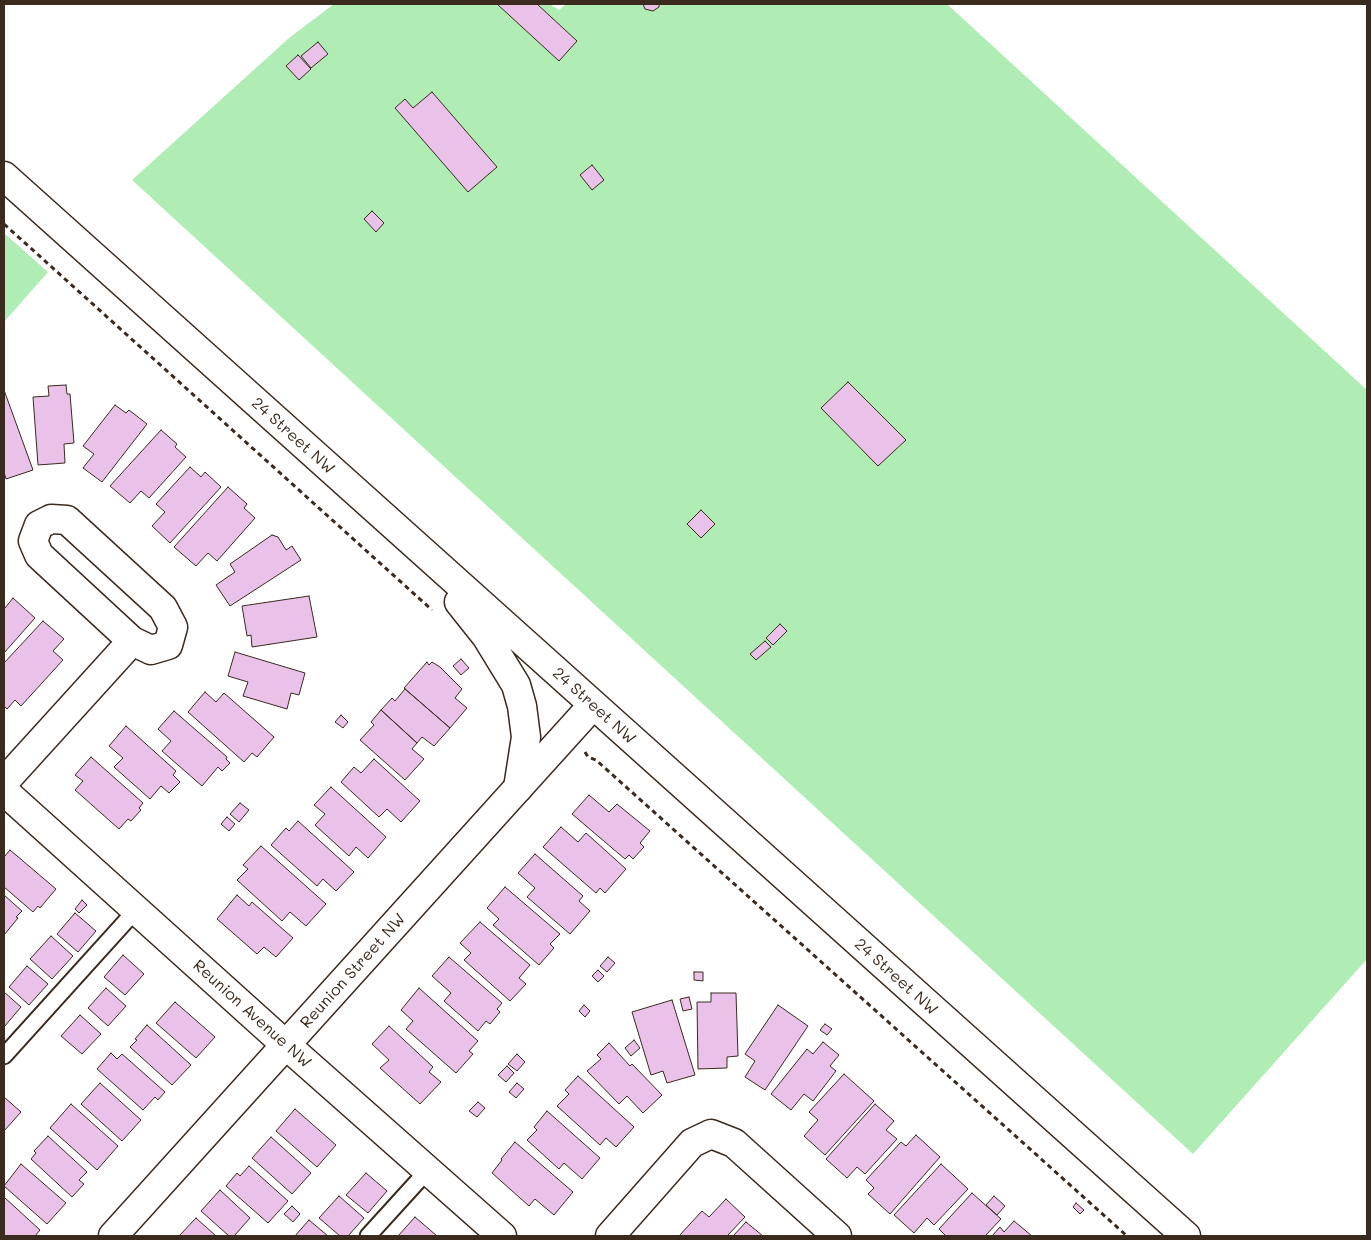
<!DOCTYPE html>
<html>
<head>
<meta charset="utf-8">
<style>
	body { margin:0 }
	#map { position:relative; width:1371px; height:1240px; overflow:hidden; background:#fff; font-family:Mali,sans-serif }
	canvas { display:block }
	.frame { position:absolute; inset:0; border:5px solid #3b2a1e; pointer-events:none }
</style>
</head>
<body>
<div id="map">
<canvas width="1371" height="1240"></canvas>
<div class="frame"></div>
</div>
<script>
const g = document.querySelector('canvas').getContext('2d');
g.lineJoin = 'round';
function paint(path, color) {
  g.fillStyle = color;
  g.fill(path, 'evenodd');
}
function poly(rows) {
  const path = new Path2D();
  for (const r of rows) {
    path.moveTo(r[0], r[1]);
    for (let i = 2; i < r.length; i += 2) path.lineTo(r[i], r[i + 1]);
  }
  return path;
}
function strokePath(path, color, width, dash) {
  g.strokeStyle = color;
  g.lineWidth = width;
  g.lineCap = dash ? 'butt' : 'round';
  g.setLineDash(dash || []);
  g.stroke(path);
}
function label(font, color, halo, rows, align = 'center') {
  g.font = font + ' Mali,sans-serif';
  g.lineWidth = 4;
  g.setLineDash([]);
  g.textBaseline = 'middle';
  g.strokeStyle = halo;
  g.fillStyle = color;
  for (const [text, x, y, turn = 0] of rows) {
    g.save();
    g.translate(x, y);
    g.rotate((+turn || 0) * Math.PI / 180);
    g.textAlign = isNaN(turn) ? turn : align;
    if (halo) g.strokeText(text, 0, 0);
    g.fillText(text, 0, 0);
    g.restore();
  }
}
const green = poly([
	[334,4,550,4,559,10,566,4,947,4,1367,390,1367,959,1193,1154,132,180,289,38],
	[4,233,48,272,4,322]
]);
const building = poly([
	[497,4,537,4,577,41,559,61,497,4],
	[643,4,659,4,659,7,653,11,645,9,643,4],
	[318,42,328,54,311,68,301,56,318,42],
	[298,55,311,69,299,80,286,66,298,55],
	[432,92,497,167,468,192,395,108,405,99,413,108,432,92],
	[592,165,604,180,592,190,580,175,592,165],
	[372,211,384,223,376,232,364,219,372,211],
	[848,382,906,440,878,466,821,408,848,382],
	[66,385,67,394,70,394,74,443,64,444,65,463,38,465,33,397,49,396,48,386,66,385],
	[4,390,33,470,6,479,4,472,4,390],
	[115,405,126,413,129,410,147,424,102,482,83,468,94,454,83,446,115,405],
	[161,430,177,444,175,447,186,457,149,498,141,491,130,503,110,486,161,430],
	[190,467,201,477,205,472,221,487,170,543,152,526,165,512,156,504,190,467],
	[228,487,247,504,244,508,255,518,217,561,208,553,196,566,174,547,228,487],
	[701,510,715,524,701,538,687,524,701,510],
	[272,535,278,537,286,550,292,546,301,560,230,606,216,585,235,572,230,564,272,535],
	[309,596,317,637,252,647,251,635,247,636,242,606,309,596],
	[13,598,35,618,4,653,4,607,5,608,13,598],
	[43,621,64,639,53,651,63,660,21,706,15,700,7,709,4,706,4,663,43,621],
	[780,624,787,631,773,645,766,638,780,624],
	[765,641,771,647,756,660,750,654,765,641],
	[235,652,305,673,299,695,291,693,287,709,243,696,248,682,228,676,235,652],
	[461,659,469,668,461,675,453,666,461,659],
	[427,662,429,665,432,662,440,667,462,689,455,698,467,708,450,728,404,688,427,662],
	[405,689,450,728,434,746,422,737,417,743,381,710,392,698,395,701,405,689],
	[205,692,216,702,224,693,274,737,257,757,252,753,244,762,188,712,205,692],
	[381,710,417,743,412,749,424,759,405,780,360,740,374,725,371,722,381,710],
	[174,711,227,757,226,759,230,763,222,771,218,767,202,786,162,751,171,741,158,729,174,711],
	[341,715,348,722,343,728,335,722,341,715],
	[126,726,176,771,173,775,180,782,169,793,161,786,150,799,114,767,123,758,109,746,126,726],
	[91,757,143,803,139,808,141,810,131,821,128,819,119,829,75,790,83,781,75,775,91,757],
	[374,759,420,801,401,822,387,809,379,817,341,782,354,767,361,773,374,759],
	[331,787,386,837,368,858,356,847,349,856,315,825,325,814,314,805,331,787],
	[589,795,609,812,617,804,650,831,640,843,644,847,633,859,629,855,625,859,572,814,589,795],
	[240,803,249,810,239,822,230,814,240,803],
	[227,817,235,824,229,831,221,824,227,817],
	[298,821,354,872,336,891,323,879,317,886,271,845,286,828,289,831,298,821],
	[561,827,578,842,586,833,626,869,605,893,600,888,596,893,543,847,561,827],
	[261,846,326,904,306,926,290,912,282,921,237,880,248,869,243,865,261,846],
	[10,850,56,889,40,908,38,906,33,912,4,887,4,857,10,850],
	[535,854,583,896,579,901,590,911,570,934,527,897,535,888,518,873,535,854],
	[505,887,560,934,550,944,554,948,539,965,493,925,499,919,487,908,505,887],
	[4,895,22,911,16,917,18,918,4,935,4,895],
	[237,895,249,906,252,902,293,938,276,957,264,947,257,954,217,919,237,895],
	[82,900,87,905,79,913,75,909,82,900],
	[75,913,96,931,78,952,57,934,75,913],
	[480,922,530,965,519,978,526,984,510,1001,464,960,471,953,460,943,480,922],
	[51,936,73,956,52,979,30,959,51,936],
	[123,955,144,974,125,995,104,977,123,955],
	[449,957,502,1003,497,1009,500,1012,490,1024,486,1021,478,1031,444,1001,451,993,432,976,449,957],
	[608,957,615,963,607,972,600,966,608,957],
	[27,966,48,984,29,1005,9,987,27,966],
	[598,970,604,976,598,982,592,976,598,970],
	[694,972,703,972,703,981,694,980,694,972],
	[106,988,126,1006,108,1026,88,1008,106,988],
	[419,988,478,1041,469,1051,473,1054,456,1073,406,1029,413,1021,401,1010,419,988],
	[4,992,21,1007,4,1027,4,992],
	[711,993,736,993,738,1056,727,1057,727,1068,698,1069,697,1002,711,1002,711,993],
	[689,997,692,1009,683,1011,680,999,689,997],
	[672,1000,695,1075,667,1083,663,1071,651,1075,632,1012,672,1000],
	[175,1002,215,1037,196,1058,156,1023,175,1002],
	[584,1005,590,1011,585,1017,579,1011,584,1005],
	[778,1005,808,1026,765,1090,745,1077,755,1061,745,1054,778,1005],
	[80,1015,101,1034,82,1054,61,1036,80,1015],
	[825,1024,832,1029,827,1035,820,1030,825,1024],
	[147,1025,191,1065,172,1085,130,1047,137,1040,135,1039,147,1025],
	[389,1026,433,1067,429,1072,441,1082,420,1104,380,1068,389,1060,372,1044,389,1026],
	[634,1040,640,1048,631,1056,625,1048,634,1040],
	[823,1042,839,1055,830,1066,836,1071,813,1101,804,1094,791,1110,771,1094,807,1049,813,1054,823,1042],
	[609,1043,630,1066,632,1064,662,1095,643,1113,627,1096,619,1104,587,1071,601,1059,597,1055,609,1043],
	[111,1053,117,1059,122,1054,165,1092,158,1100,155,1097,143,1110,97,1069,111,1053],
	[517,1054,525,1062,517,1071,508,1064,517,1054],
	[507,1066,514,1073,506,1082,498,1075,507,1066],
	[844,1074,874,1101,825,1155,804,1136,818,1120,809,1112,844,1074],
	[578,1076,634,1127,616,1147,606,1138,600,1145,557,1106,569,1094,565,1090,578,1076],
	[100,1083,141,1120,122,1141,81,1104,100,1083],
	[517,1083,524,1089,516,1098,509,1092,517,1083],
	[4,1097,21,1112,4,1131,4,1097],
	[478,1102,485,1108,477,1117,469,1111,478,1102],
	[71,1104,118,1146,97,1170,50,1128,71,1104],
	[875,1104,894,1121,886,1130,897,1139,865,1174,857,1167,847,1178,826,1159,875,1104],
	[295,1109,336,1145,317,1167,276,1131,295,1109],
	[547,1111,600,1158,582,1179,564,1163,559,1169,527,1140,537,1130,534,1127,547,1111],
	[916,1135,940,1157,890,1214,868,1194,874,1188,866,1180,901,1142,906,1146,916,1135],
	[48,1136,87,1172,79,1180,84,1184,72,1197,31,1159,36,1153,34,1151,48,1136],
	[271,1137,311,1173,292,1194,252,1158,271,1137],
	[515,1142,573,1192,554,1215,535,1199,529,1206,492,1173,502,1160,501,1159,515,1142],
	[21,1164,66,1203,47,1224,4,1186,21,1164],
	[941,1164,968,1189,934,1225,927,1218,914,1233,894,1215,941,1164],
	[249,1166,288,1201,268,1223,226,1186,237,1173,240,1176,249,1166],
	[366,1173,387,1191,368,1213,346,1195,366,1173],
	[220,1190,250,1218,234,1236,229,1236,201,1211,220,1190],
	[972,1193,1001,1219,985,1236,946,1236,939,1229,972,1193],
	[339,1196,364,1218,348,1236,340,1236,319,1218,339,1196],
	[994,1196,1005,1206,997,1215,986,1205,994,1196],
	[4,1197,40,1230,35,1236,6,1236,4,1234,4,1197],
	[726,1199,745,1217,727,1236,679,1236,702,1211,709,1217,726,1199],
	[1076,1203,1084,1210,1080,1214,1073,1207,1076,1203],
	[292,1206,300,1214,293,1222,284,1214,292,1206],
	[415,1217,437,1236,398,1236,415,1217],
	[196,1218,216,1236,179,1236,196,1218],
	[309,1220,328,1236,295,1236,309,1220],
	[1014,1221,1032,1236,992,1236,1000,1227,1004,1232,1014,1221],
	[746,1222,763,1236,733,1236,746,1222]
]);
const path = poly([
	[4,224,432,610],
	[585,752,588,757,596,760,1127,1236]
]);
const service = poly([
	[4,1056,136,910],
	[368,1236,428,1170]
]);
const minor = poly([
	[51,519,67,520,163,608,173,627,168,645,151,650,132,641,39,555,33,541,39,525,51,519],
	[4,782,132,641],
	[4,791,286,1045,502,1236],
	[113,1236,593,705],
	[610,1236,692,1143,711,1134,734,1143,837,1236]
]);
const tertiary = poly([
	[4,176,1186,1236],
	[459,602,486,636,516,685,522,706,526,737,518,788]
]);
const streetNames = [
	["24 Street NW",293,436,42],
	["24 Street NW",594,706,42],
	["Reunion Street NW",353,971,-48],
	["24 Street NW",896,977,42],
	["Reunion Avenue NW",252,1014,42]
];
paint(green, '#afedb5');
paint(building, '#e9c1e9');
strokePath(building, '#3b2a1e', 1);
strokePath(service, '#3b2a1e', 19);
strokePath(minor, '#3b2a1e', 31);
strokePath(tertiary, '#3b2a1e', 31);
strokePath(path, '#3b2a1e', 3, [5, 4]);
strokePath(service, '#fff', 15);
strokePath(minor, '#fff', 28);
strokePath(tertiary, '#fff', 28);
label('16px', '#3b2a1e', '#fff', streetNames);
</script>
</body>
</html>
